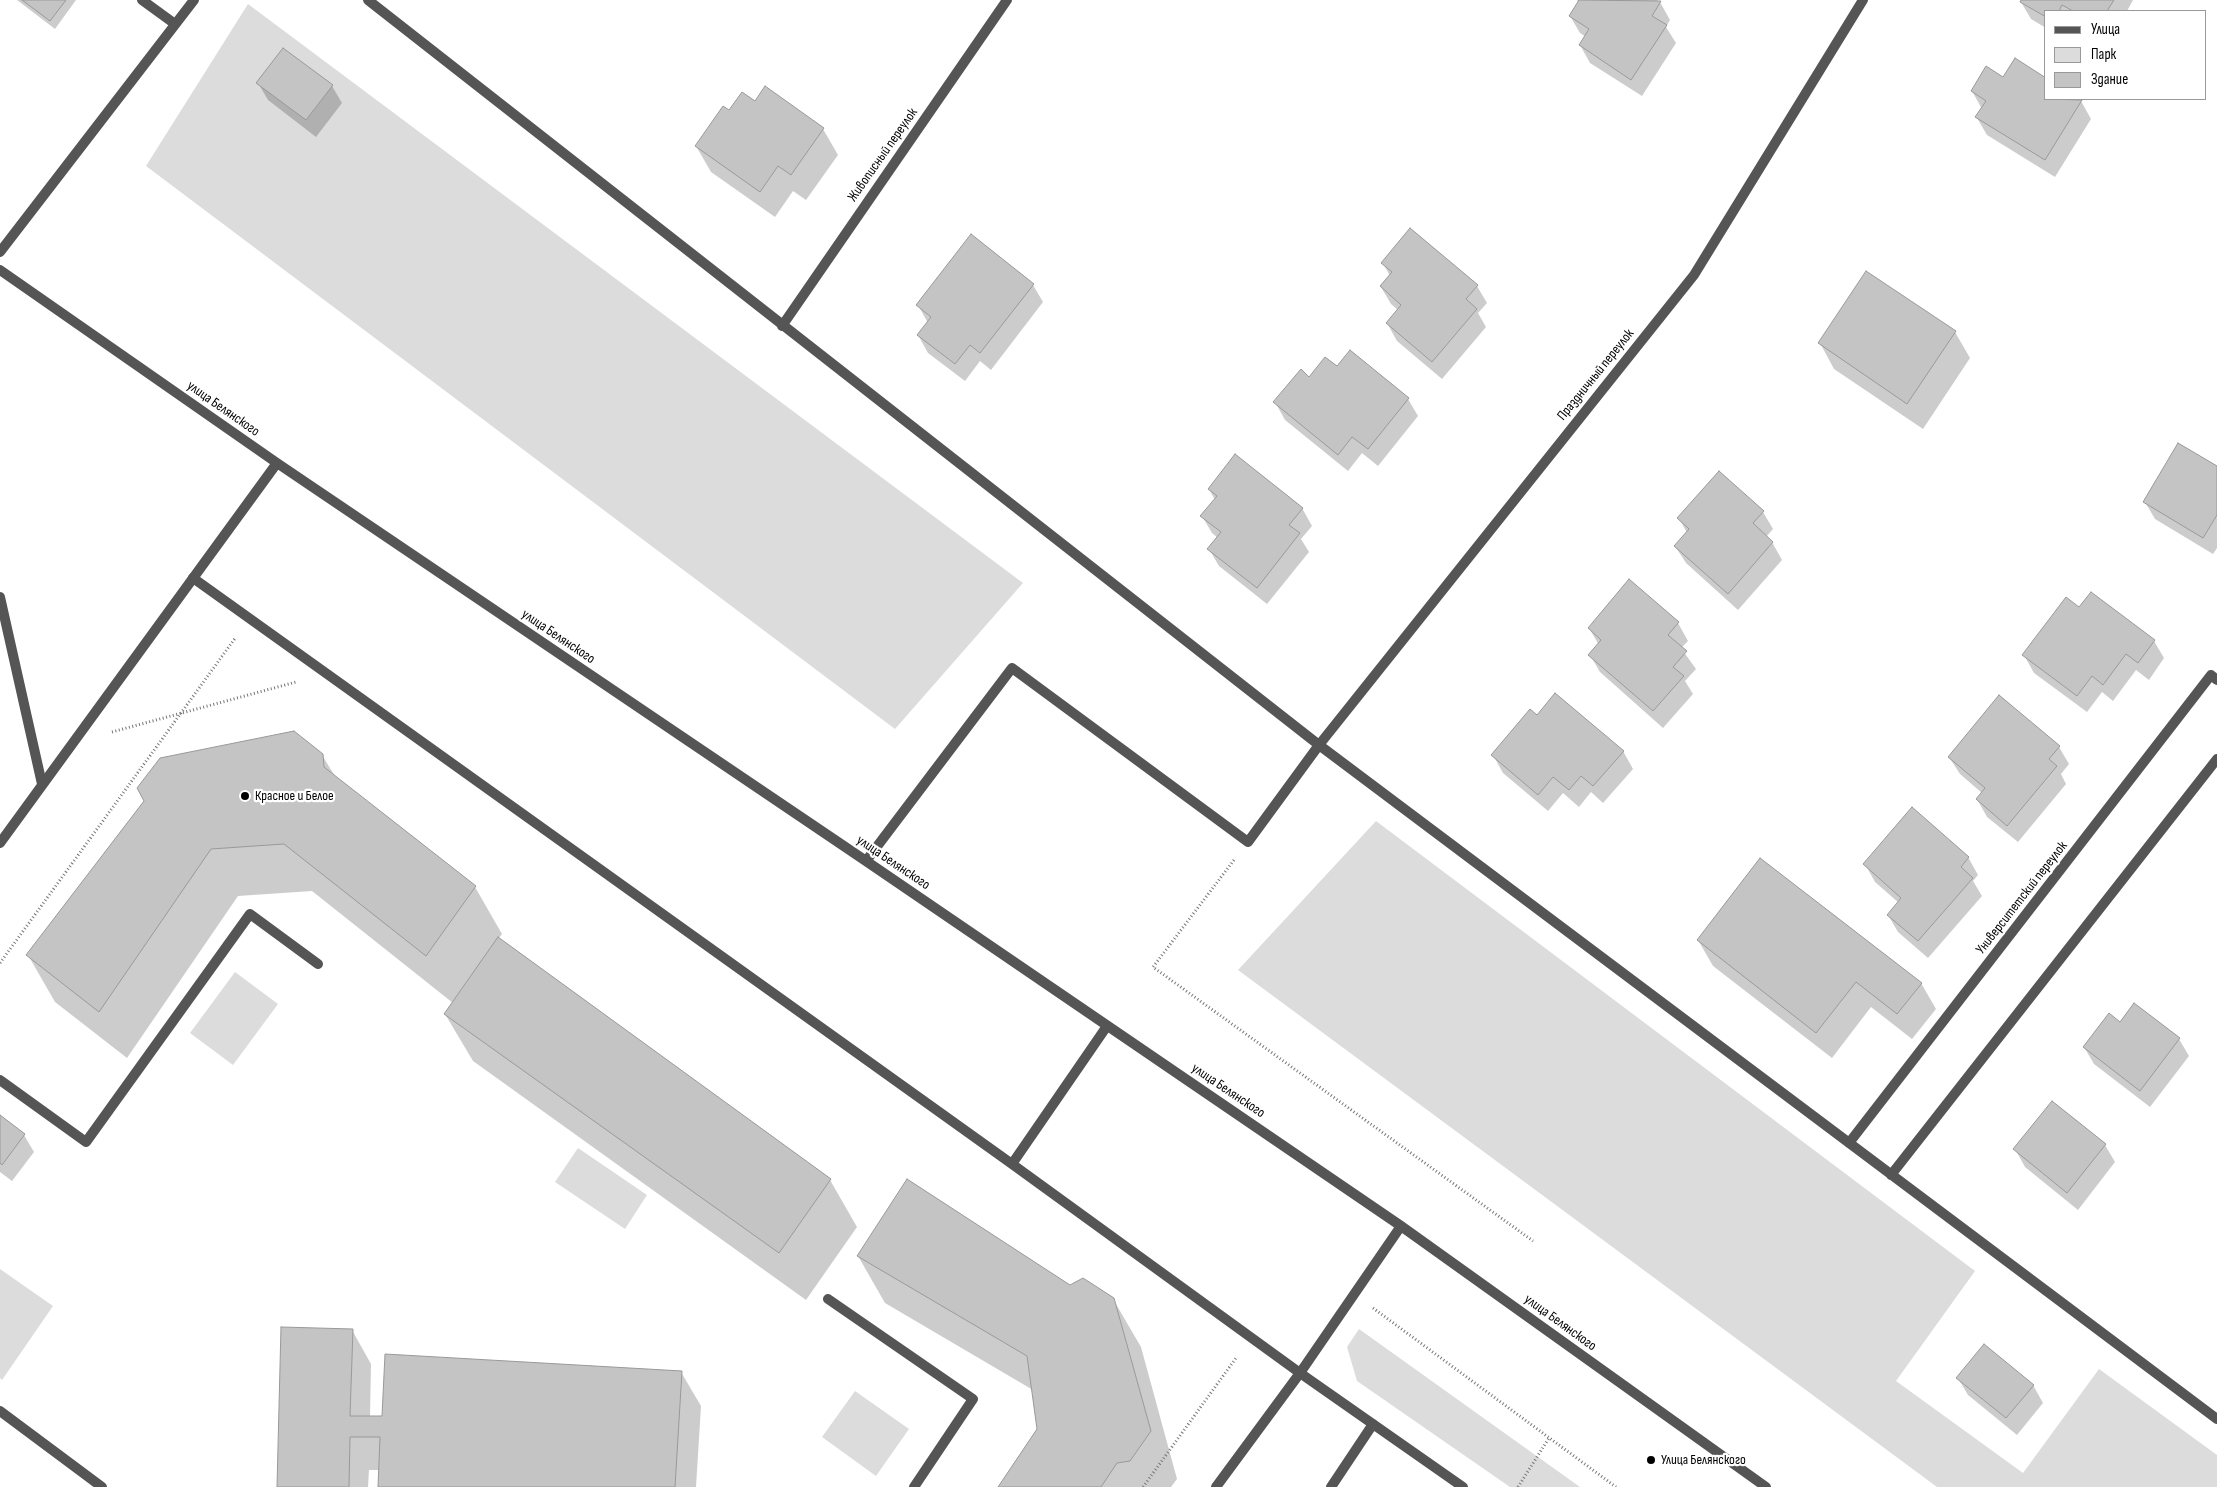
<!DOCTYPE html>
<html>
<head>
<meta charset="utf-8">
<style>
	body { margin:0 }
	#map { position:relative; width:2217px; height:1487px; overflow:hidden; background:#fff; font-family:"Sofia Sans Condensed",sans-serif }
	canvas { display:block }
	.legend { position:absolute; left:2044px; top:10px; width:162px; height:90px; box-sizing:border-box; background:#fff; border:1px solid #999; margin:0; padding:6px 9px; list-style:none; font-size:15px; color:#000 }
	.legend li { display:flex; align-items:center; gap:10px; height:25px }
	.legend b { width:25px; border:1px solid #999 }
</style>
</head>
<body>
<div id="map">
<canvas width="2217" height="1487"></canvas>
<ul class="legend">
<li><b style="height:6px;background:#555"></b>Улица</li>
<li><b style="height:14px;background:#dcdcdc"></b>Парк</li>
<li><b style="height:14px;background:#c4c4c4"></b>Здание</li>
</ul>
</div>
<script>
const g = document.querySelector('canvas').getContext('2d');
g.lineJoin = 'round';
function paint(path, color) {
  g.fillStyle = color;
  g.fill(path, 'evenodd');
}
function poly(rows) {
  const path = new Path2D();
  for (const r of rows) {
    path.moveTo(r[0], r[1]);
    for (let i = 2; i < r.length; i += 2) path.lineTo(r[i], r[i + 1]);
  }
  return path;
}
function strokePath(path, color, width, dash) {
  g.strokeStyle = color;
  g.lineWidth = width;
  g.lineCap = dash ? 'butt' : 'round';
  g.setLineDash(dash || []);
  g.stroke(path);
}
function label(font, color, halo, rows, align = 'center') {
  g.font = font + ' "Sofia Sans Condensed",sans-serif';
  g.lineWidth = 4.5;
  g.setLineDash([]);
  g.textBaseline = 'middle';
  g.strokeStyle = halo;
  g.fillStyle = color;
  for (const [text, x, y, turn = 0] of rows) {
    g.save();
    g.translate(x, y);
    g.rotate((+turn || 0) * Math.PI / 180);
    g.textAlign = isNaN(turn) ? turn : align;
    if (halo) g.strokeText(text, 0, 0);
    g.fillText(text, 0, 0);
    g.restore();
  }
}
const green = poly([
	[248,4,1023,583,895,729,146,166],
	[1376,821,1975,1271,1896,1381,2023,1473,2099,1369,2217,1455,2217,1487,1937,1487,1238,970],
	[235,972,278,1004,233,1065,190,1033],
	[578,1148,647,1195,625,1229,555,1182],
	[0,1269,53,1306,2,1380,0,1378],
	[1359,1329,1580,1487,1510,1487,1357,1381,1347,1347],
	[855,1391,909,1429,876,1476,822,1437]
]);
const shadow = poly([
	[17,0,76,0,55,29],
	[1577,0,1657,0,1660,2,1670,20,1666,27,1676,43,1642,96,1590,63,1580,45,1586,37,1580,33,1570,16,1579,3],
	[2022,0,2133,0,2127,11,2046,11,2046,28,2031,19,2021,2],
	[2003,79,2046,99,2077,99,2081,101,2091,119,2055,177,1987,135,1977,118,1982,109,1972,91],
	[258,83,332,86,342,103,316,137,268,100],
	[756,103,823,129,838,155,806,200,793,191,775,217,711,172,696,146,729,112],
	[1383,263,1477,286,1487,303,1478,313,1486,327,1442,379,1397,341,1387,323,1398,310,1391,304,1381,287,1390,276],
	[1033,285,1043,302,991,370,980,361,965,381,928,353,918,335,928,323,918,305],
	[1955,332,1970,358,1923,429,1834,369,1820,343],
	[1350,352,1408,399,1418,416,1378,466,1362,453,1348,471,1285,420,1275,402,1309,378,1337,368],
	[2217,468,2217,548,2213,554,2155,519,2145,502],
	[1209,489,1302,508,1312,526,1301,539,1309,552,1267,604,1219,566,1209,549,1218,538,1212,533,1202,516,1215,500],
	[1763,512,1773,529,1766,537,1772,542,1782,560,1738,610,1686,563,1675,546,1687,533,1679,518],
	[2091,594,2154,641,2164,658,2149,680,2136,670,2113,701,2102,692,2087,712,2034,673,2024,655,2080,609],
	[1678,623,1688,641,1681,648,1696,669,1685,681,1693,694,1663,728,1600,672,1590,655,1599,645,1589,628],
	[1538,717,1623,751,1633,769,1603,803,1591,792,1579,807,1563,793,1548,811,1503,773,1493,755],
	[2059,747,2069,764,2061,774,2066,784,2018,842,1987,817,1977,799,1982,793,1960,774,1949,757],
	[322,755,336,778,475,887,502,934,499,938,830,1180,857,1227,806,1300,473,1061,445,1014,453,1003,312,891,238,896,127,1058,55,1002,28,955],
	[1968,857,1978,875,1973,881,1982,896,1928,958,1898,932,1888,915,1899,903,1875,882,1865,864],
	[1698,940,1921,983,1936,1009,1912,1039,1871,1007,1832,1058,1713,966],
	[2135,1005,2179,1039,2189,1056,2150,1107,2094,1064,2084,1047,2120,1024],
	[2052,1102,2105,1145,2115,1162,2078,1210,2025,1167,2015,1149],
	[0,1117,24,1135,34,1152,12,1181,0,1172],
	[858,1256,1113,1299,1141,1347,1177,1479,1171,1487,1000,1487,1038,1429,1033,1390,885,1303],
	[352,1330,371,1364,370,1417,383,1417,681,1372,701,1406,696,1487,379,1487,380,1470,369,1470,368,1487,278,1487],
	[1958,1378,2033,1385,2043,1403,2017,1435,1968,1395]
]);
const building = poly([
	[22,0,66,0,50,21,22,0],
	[1579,0,1661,1,1652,16,1667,25,1631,80,1579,45,1589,29,1569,16,1579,0],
	[2021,0,2114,0,2107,11,2073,11,2062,5,2059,11,2046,11,2046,17,2020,2,2021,0],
	[283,48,333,85,306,120,256,83,283,48],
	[2015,58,2046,78,2046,99,2082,100,2045,160,1975,117,1986,101,1971,91,1986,66,2003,77,2015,58],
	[765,86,824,128,791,175,778,166,760,192,695,146,723,106,729,110,742,92,755,101,765,86],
	[1410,228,1478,285,1466,299,1477,309,1432,362,1386,323,1401,305,1380,286,1392,272,1381,263,1410,228],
	[971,234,1034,284,980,353,970,345,955,364,917,335,931,317,916,305,971,234],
	[1866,271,1956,331,1907,404,1818,343,1866,271],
	[1350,350,1409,398,1368,449,1352,437,1338,455,1273,402,1301,369,1309,377,1325,357,1337,366,1350,350],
	[2178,443,2217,466,2217,515,2203,538,2143,502,2178,443],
	[1235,454,1303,508,1289,525,1300,533,1257,588,1207,549,1221,532,1200,516,1217,496,1208,489,1235,454],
	[1719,471,1764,511,1753,523,1773,542,1728,594,1674,546,1689,529,1677,518,1719,471],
	[1629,579,1679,622,1668,635,1687,651,1673,667,1684,676,1653,711,1588,655,1601,640,1588,628,1629,579],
	[2091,592,2155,640,2138,663,2126,654,2103,685,2092,676,2077,696,2022,655,2066,597,2079,607,2091,592],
	[1555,693,1624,751,1593,786,1581,776,1569,790,1553,777,1538,795,1491,755,1530,709,1537,715,1555,693],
	[1999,695,2060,746,2049,759,2057,766,2007,826,1976,799,1985,788,1948,757,1999,695],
	[294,731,323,754,324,767,476,886,426,956,284,844,211,849,99,1012,26,955,144,801,137,788,160,758,294,731],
	[1912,807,1969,857,1961,867,1973,878,1918,941,1887,915,1901,898,1863,864,1912,807],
	[1760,858,1922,983,1897,1014,1856,982,1816,1033,1697,940,1760,858],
	[498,937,831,1179,779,1253,444,1014,498,937],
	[2134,1003,2180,1038,2140,1091,2083,1047,2109,1013,2120,1022,2134,1003],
	[2052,1101,2106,1144,2067,1193,2013,1149,2052,1101],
	[0,1115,25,1134,2,1165,0,1163,0,1115],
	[907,1179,1070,1285,1083,1278,1114,1298,1151,1431,1130,1461,1117,1463,1101,1487,998,1487,1037,1429,1027,1356,857,1256,907,1179],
	[281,1327,353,1329,350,1416,382,1416,385,1354,682,1371,675,1487,378,1487,380,1437,350,1437,349,1487,277,1487,281,1327],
	[1984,1344,2034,1385,2006,1418,1956,1378,1984,1344]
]);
const path = poly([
	[112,732,296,682],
	[1234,860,1153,967,1533,1241],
	[0,963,236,637],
	[1373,1308,1616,1487],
	[1143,1487,1236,1358],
	[1518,1487,1549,1438]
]);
const lane = poly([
	[142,0,175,24],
	[193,578,1012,1164,1300,1373,1463,1487],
	[0,597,42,784],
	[0,1080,86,1142,250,914,318,964],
	[1012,1164,1107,1026],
	[828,1299,973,1399,914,1487],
	[0,1411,102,1487],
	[1331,1487,1373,1424]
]);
const street = poly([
	[368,0,1319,745,2217,1419],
	[0,252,194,0],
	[0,270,277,463,866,861,1401,1226,1766,1487],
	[782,326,1007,0],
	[0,843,277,463],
	[866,861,1012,668,1248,842,1319,745,1694,275,1863,0],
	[1849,1143,2211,675,2217,680],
	[1891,1175,2217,759],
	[1216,1487,1300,1373,1401,1226]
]);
const markers = [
	[245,796,5,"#000"],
	[1651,1460,5,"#000"]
];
const streetNames = [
	["Живописный переулок",883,155,-55],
	["Праздничный переулок",1596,375,-51],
	["улица Белянского",223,409,35],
	["улица Белянского",558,637,34],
	["улица Белянского",893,863,34],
	["Университетский переулок",2022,898,-52],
	["улица Белянского",1228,1091,34],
	["улица Белянского",1560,1323,36]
];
const poiNames = [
	["Красное и Белое",255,796],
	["Улица Белянского",1661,1460]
];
paint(green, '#dcdcdc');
paint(shadow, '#0003');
paint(building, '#c4c4c4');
strokePath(building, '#999', 1);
strokePath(path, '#777', 3, [1, 2.5]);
strokePath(lane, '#555', 10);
strokePath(street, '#555', 10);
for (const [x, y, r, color] of markers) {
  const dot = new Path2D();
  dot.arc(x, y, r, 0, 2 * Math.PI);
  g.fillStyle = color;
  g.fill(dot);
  strokePath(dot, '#fff', 2);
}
label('14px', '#000', '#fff', streetNames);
label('14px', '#000', '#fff', poiNames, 'left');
</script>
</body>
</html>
